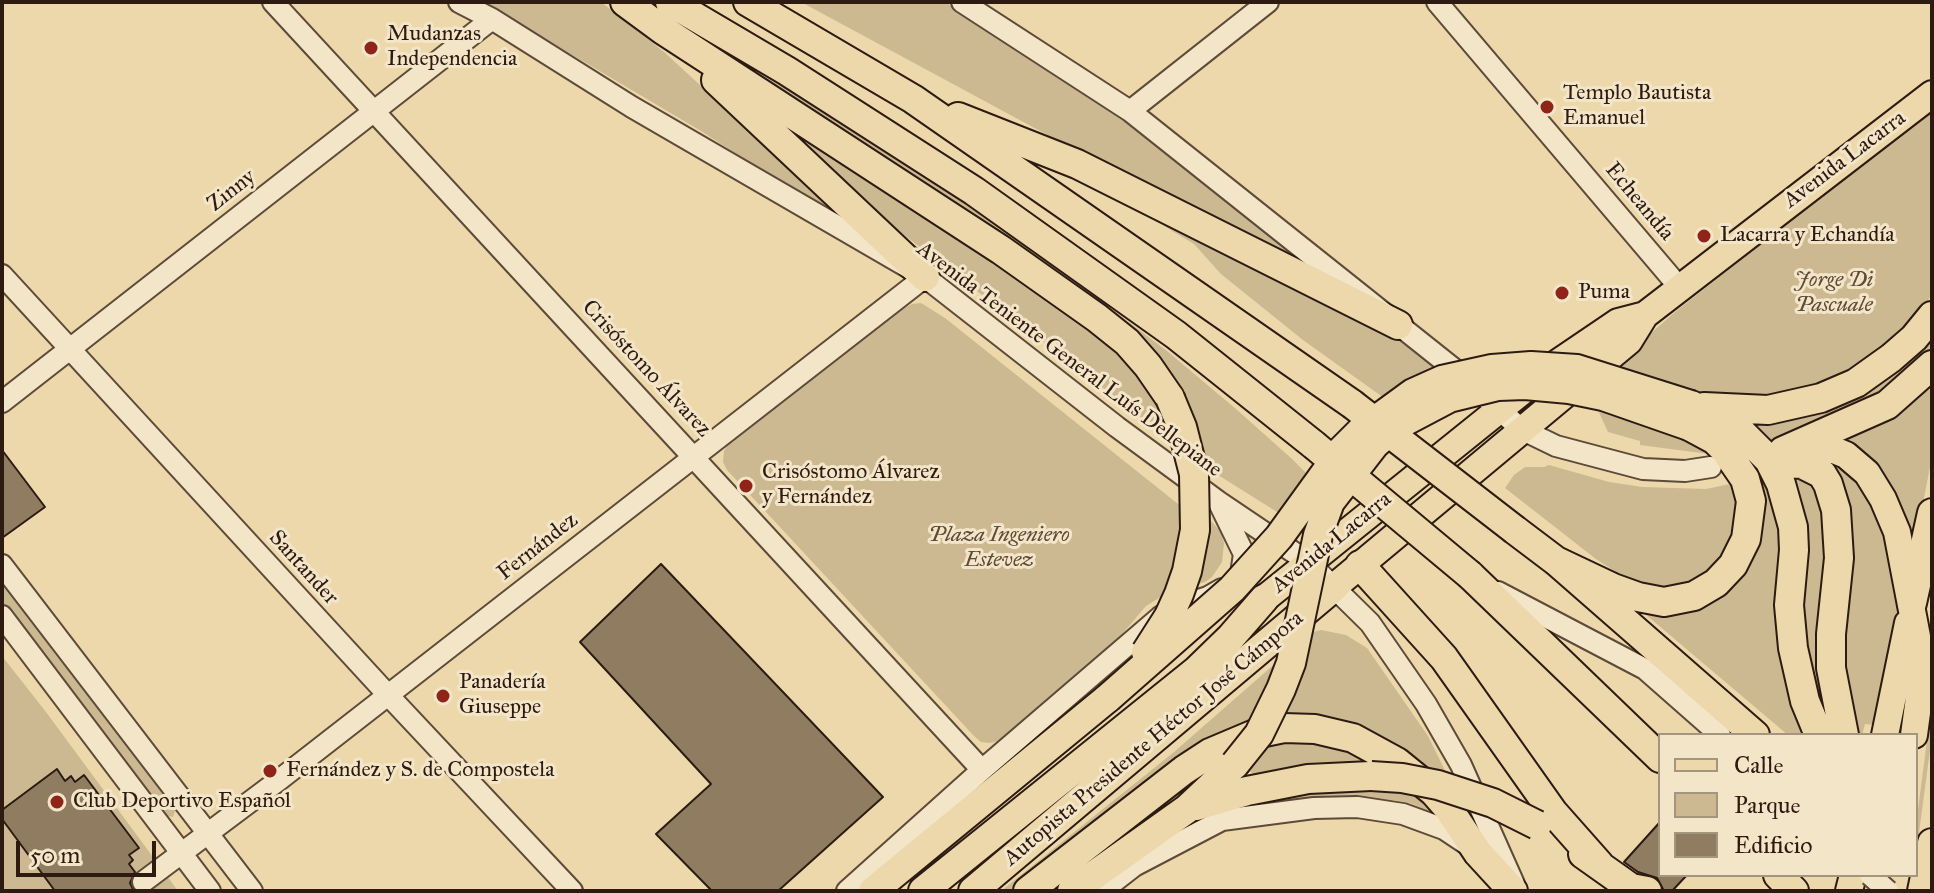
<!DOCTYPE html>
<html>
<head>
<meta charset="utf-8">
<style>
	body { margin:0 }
	#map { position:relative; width:1934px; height:893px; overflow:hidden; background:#ecd8ab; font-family:"IM FELL Great Primer",serif }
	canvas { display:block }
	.frame { position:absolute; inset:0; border:4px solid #2d1b11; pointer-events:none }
	.legend { position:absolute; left:1658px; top:733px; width:260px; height:144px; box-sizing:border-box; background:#f3e6c8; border:2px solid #a4957f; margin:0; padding:10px 14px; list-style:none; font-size:24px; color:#2d1b11 }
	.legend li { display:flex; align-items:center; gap:16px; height:40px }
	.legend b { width:40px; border:2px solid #a4957f }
	.scale { position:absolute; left:16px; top:841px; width:140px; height:36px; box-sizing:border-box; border:4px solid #2d1b11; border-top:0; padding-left:10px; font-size:24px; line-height:28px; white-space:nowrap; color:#2d1b11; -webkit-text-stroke:6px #f3e6c8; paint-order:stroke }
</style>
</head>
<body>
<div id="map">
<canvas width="1934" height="893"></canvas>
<div class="frame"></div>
<ul class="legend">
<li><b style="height:10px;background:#ecd8ab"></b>Calle</li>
<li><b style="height:22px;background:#ccb891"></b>Parque</li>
<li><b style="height:22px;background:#907d61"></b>Edificio</li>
</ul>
<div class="scale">50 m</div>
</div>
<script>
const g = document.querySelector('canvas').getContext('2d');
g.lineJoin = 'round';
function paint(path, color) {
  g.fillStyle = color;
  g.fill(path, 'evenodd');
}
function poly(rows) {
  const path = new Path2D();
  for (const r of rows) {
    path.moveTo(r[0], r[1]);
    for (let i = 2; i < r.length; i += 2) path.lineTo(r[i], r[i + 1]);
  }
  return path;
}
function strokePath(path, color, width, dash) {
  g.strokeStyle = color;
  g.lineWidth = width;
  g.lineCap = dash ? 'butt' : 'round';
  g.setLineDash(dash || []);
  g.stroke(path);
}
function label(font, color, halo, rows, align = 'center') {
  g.font = font + ' "IM FELL Great Primer",serif';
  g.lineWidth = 6;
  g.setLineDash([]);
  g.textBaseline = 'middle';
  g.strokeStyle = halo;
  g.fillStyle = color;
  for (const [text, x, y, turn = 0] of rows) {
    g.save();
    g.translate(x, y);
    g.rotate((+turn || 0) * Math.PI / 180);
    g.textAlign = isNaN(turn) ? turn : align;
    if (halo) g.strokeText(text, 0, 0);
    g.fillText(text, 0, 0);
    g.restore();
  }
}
const green = poly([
	[483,2,601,2,664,52,857,229,845,224,701,131],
	[801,2,945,2,1107,109,1187,168,1297,255,1293,258,1105,166],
	[739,62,816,106,926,176,1088,291,1167,351,1236,409,1291,458,1343,510,1330,521,1308,524,1285,517,1207,468,860,201,751,102,885,184,1177,392,732,66],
	[1932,110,1932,294,1912,324,1860,369,1694,444,1709,454,1640,445,1640,441,1608,432,1596,406,1618,368,1650,334,1675,312],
	[1141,212,1379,323,1462,386,1460,403,1426,428,1303,340,1221,274,1194,244],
	[921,303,945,318,1178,504,1211,521,1221,532,1224,543,1222,562,1212,577,1205,582,1167,593,1146,606,1118,639,1022,723,998,741,990,743,981,742,974,736,727,470,723,462,724,451,728,445,892,315,912,304],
	[1932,333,1932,354,1914,373,1851,414,1810,476,1826,516,1832,730,1808,674,1801,584,1749,421],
	[1932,378,1932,457,1914,549,1870,460,1854,444,1840,436],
	[1734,445,1762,471,1775,498,1808,735,1788,735,1638,608,1747,564],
	[1824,459,1850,469,1871,495,1887,544,1901,611,1875,725,1865,724,1862,735,1855,735,1846,702],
	[1549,465,1609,482,1642,487,1706,489,1730,484,1736,498,1737,518,1732,539,1723,557,1712,571,1696,580,1679,587,1659,589,1631,582,1596,559,1505,488,1514,475,1525,467,1544,467],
	[2,580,172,803,175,811,173,817,164,815,2,601],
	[1321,630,1346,635,1367,648,1428,736,1464,809,1436,781,1284,722,1017,891,1001,891,1174,752,1310,633],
	[2,656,46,712,178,891,2,891],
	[1932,702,1932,735,1917,848,1916,825],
	[1307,736,1345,742,1371,753,1386,762,1441,816,1410,803,1393,800,1315,797,1273,802,1181,828,1255,799,1324,787,1374,787,1380,765,1347,762,1310,763,1255,775,1228,757,1173,803,1054,891,1042,891,1212,760,1227,752,1273,738]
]);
const building = poly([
	[2,450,45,507,2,538,2,450],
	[661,564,883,797,778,891,712,891,656,834,711,784,580,642,661,564],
	[57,769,65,781,71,776,75,782,84,775,139,848,129,855,133,860,129,864,135,872,130,883,134,891,55,891,2,819,2,810,57,769],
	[1660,822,1660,875,1687,875,1672,891,1664,891,1657,878,1638,872,1624,862,1660,822]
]);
const minor = poly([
	[273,2,982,770],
	[459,2,492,19,632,107,925,277,1117,427,1219,502,1308,562,1370,623,1426,704,1461,765,1514,884],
	[962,2,1130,111,1454,369,1521,429,1556,446,1643,469,1685,471,1711,467],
	[1437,2,1680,288],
	[1130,111,1268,2],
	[2,275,388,695,572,891],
	[2,402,492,19],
	[1220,505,1244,554,1241,574],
	[2,565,252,891],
	[1498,592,1645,669,1720,735],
	[2,616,210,891],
	[143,882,279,780,925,277],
	[847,891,982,770,1160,617,1176,607,1208,597,1222,589],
	[1102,891,1134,866,1222,820,1314,808,1357,807,1403,814,1444,829,1465,843]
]);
const major = poly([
	[1787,450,1834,450,1846,455,1867,473,1883,499,1897,532,1923,668,1914,735],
	[1334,587,1629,341,1645,315,1932,94],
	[1264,599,1556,364,1618,322,1645,315],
	[1885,735,1908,623],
	[1849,891,1853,875]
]);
const highway = poly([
	[625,2,663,30,1001,250,1097,318,1127,342,1148,366,1170,398],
	[670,2,787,71,974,191,1176,335,1314,445],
	[748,2,913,99,1352,404],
	[716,80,925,277],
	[958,117,1077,164,1398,325],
	[1691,405,1743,434,1769,460,1781,484,1793,527,1794,550,1789,605,1793,648,1805,701,1819,735],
	[1704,407,1768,410,1821,398,1856,383,1891,358,1914,338,1932,316],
	[1783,451,1887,405,1932,365],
	[1786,463,1802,464,1822,474,1828,484,1836,510,1839,558,1831,634,1831,668,1844,735],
	[1515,530,1556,561,1755,735],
	[1556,561,1613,588,1638,597,1664,602,1694,596,1716,583,1733,565,1746,539,1751,501,1745,479,1725,450,1715,440,1689,426],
	[1360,565,1444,658,1553,812,1599,864],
	[1470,575,1660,758],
	[1912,603,1932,513],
	[1196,806,1247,791,1308,779,1371,776],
	[1583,854,1631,888,1647,891],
	[1778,875,1794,891],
	[873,891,1108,698],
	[923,891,1196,671,1231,637,1264,599],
	[973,891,1334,587],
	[1028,891,1184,770,1210,753,1255,734,1284,728,1315,729,1353,738,1397,762,1434,792,1448,808,1478,853,1513,891],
	[1072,891,1187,809,1235,764],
	[1922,891,1932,843]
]);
const minorBridge = poly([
	[1870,875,1888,891]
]);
const highwayBridge = poly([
	[1352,404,1515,530],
	[1314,445,1470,575],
	[1146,652,1169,616,1179,594,1187,571,1195,530,1194,474,1182,427,1170,398],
	[1108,698,1232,589,1279,537,1342,450,1361,431,1413,393,1442,380,1492,369,1531,366,1577,369,1691,405],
	[1235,764,1259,734,1281,689,1291,663,1318,535,1330,502,1375,444,1394,427,1449,398,1498,386,1525,385,1569,389,1603,396,1689,426],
	[1371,776,1402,778,1438,785,1493,803,1537,825]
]);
const markers = [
	[371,48,8,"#8f2418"],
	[1547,107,8,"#8f2418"],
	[1704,236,8,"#8f2418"],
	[1562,293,8,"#8f2418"],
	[746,486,8,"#8f2418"],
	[443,696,8,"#8f2418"],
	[270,771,8,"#8f2418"],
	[57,802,8,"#8f2418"]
];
const poiNames = [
	["Mudanzas",387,35],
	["Independencia",387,60],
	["Templo Bautista",1563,94],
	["Emanuel",1563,119],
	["Lacarra y Echandía",1720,236],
	["Puma",1578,293],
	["Crisóstomo Álvarez",762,473],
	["y Fernández",762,498],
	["Panadería",459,683],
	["Giuseppe",459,708],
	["Fernández y S. de Compostela",286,771],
	["Club Deportivo Español",73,802]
];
const streetNames = [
	["Avenida Lacarra",1845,160,-37],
	["Zinny",232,191,-38],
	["Echeandía",1639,202,50],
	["Avenida Teniente General Luís Dellepiane",1069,360,37],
	["Crisóstomo Álvarez",646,369,47],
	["Avenida Lacarra",1332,543,-39],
	["Fernández",538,547,-38],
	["Santander",303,568,48],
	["Autopista Presidente Héctor José Cámpora",1154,739,-40]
];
const parkNames = [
	["Jorge Di",1834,281],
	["Pascuale",1834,306],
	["Plaza Ingeniero",999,536],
	["Estevez",999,561]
];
paint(green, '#ccb891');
paint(building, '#907d61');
strokePath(building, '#2d1b11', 2);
strokePath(minor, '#5d4a38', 24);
strokePath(major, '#2d1b11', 30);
strokePath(highway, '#2d1b11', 32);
strokePath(minor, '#f3e6c8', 20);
strokePath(major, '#ecd8ab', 26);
strokePath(highway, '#ecd8ab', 28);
strokePath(minorBridge, '#5d4a38', 24, []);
strokePath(highwayBridge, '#2d1b11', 32, []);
strokePath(minorBridge, '#f3e6c8', 20);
strokePath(highwayBridge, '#ecd8ab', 28);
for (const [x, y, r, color] of markers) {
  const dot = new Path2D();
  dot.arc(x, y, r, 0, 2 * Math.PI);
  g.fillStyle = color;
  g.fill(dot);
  strokePath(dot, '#f3e6c8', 3);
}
label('22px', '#2d1b11', '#f3e6c8', poiNames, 'left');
label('22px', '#2d1b11', '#f3e6c8', streetNames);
label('italic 22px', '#5d4a37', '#f3e6c8', parkNames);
</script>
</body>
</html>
